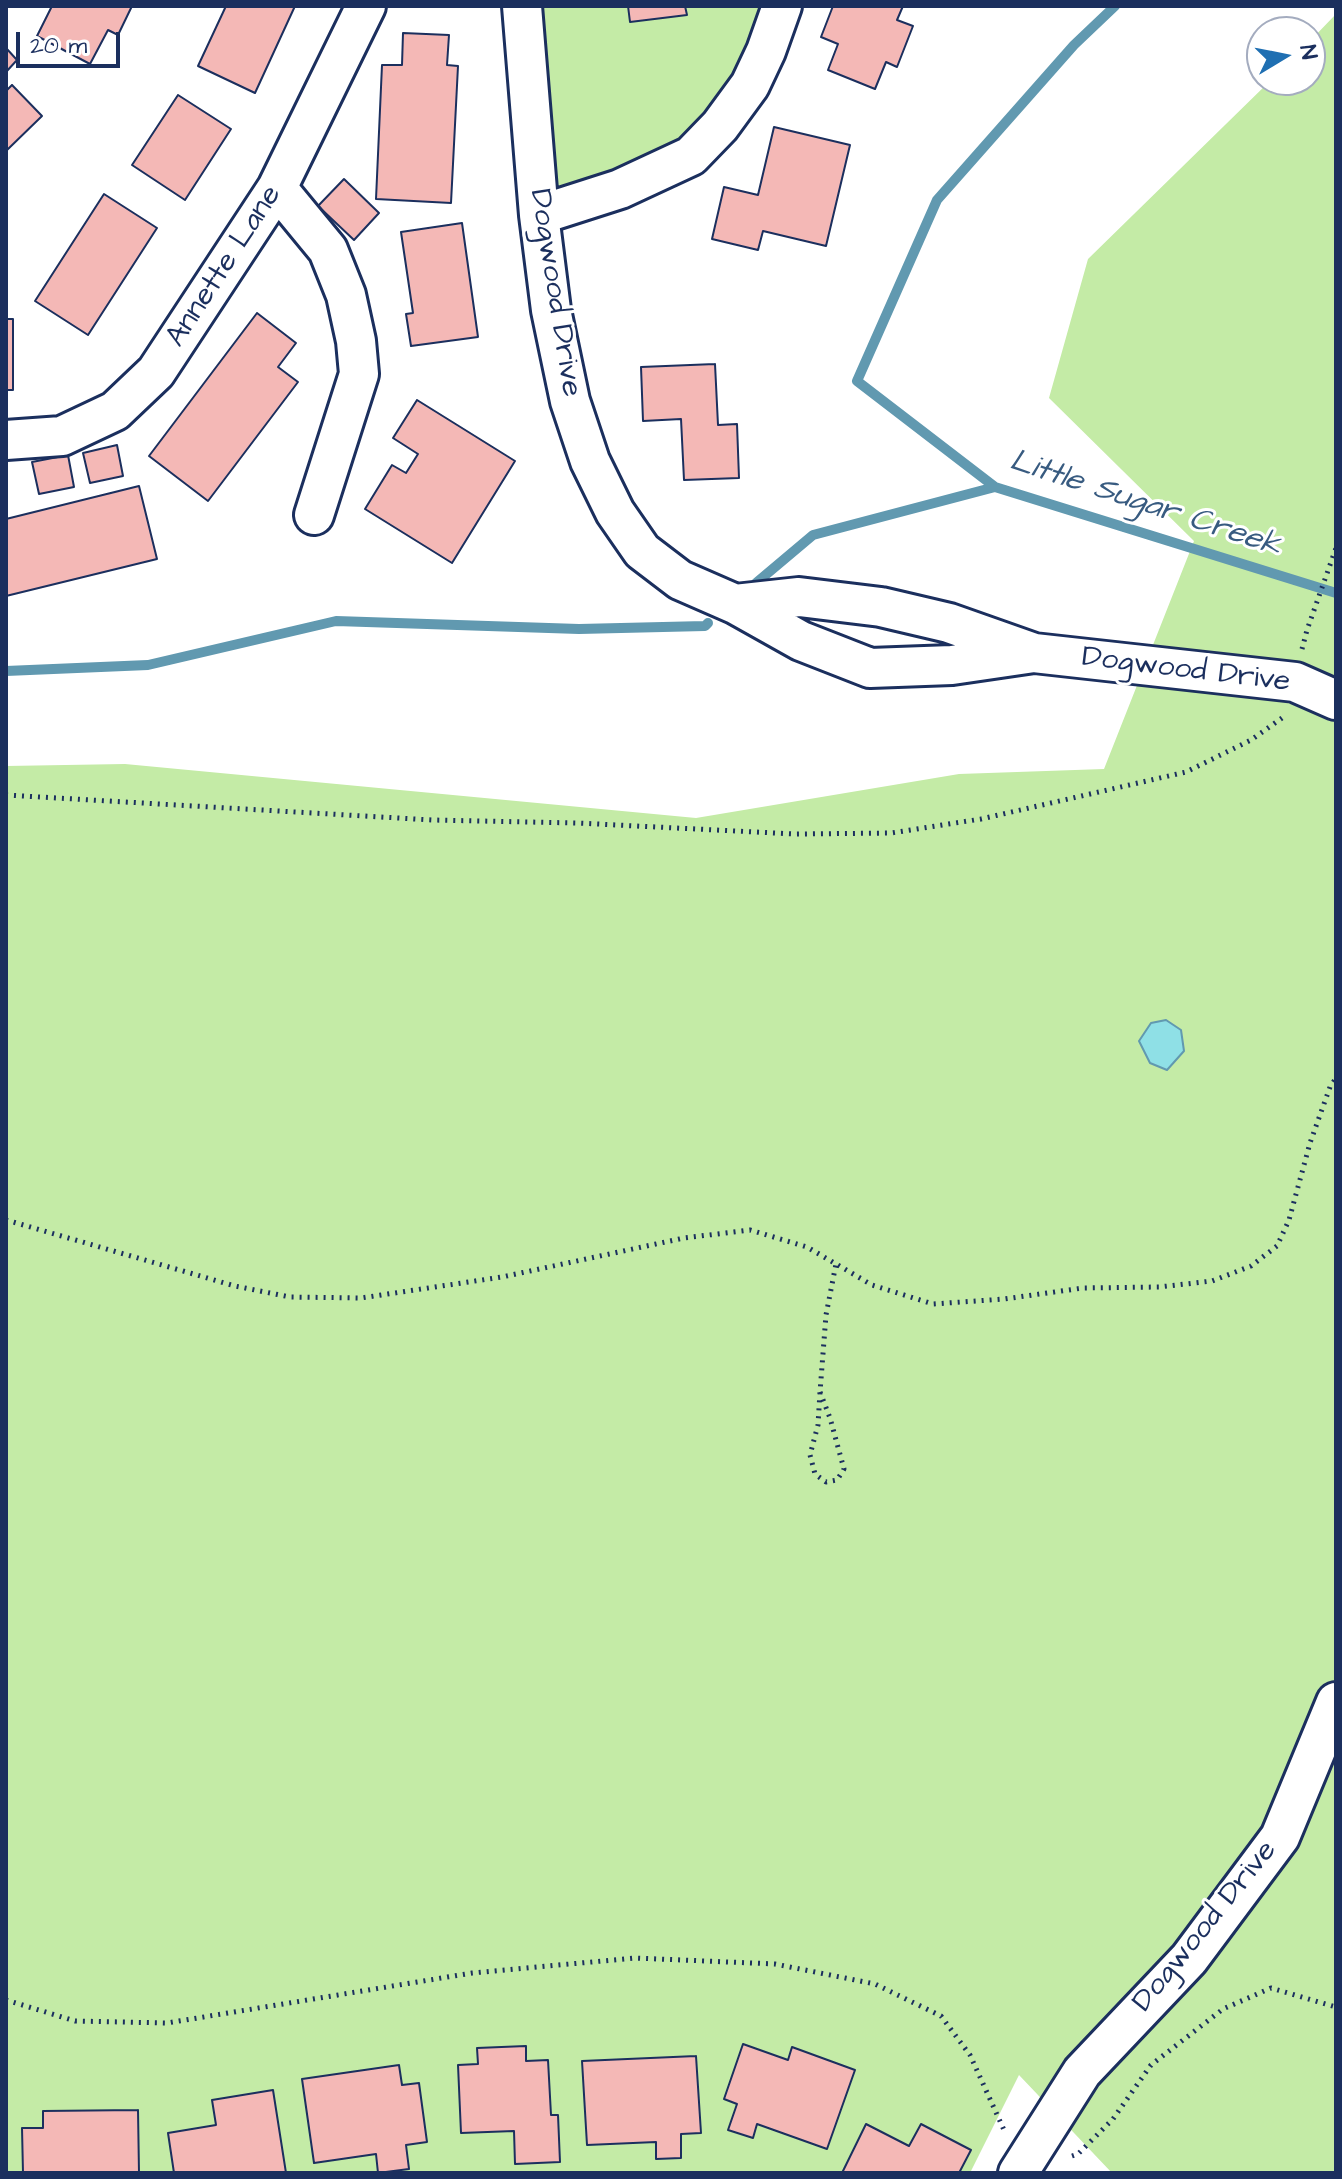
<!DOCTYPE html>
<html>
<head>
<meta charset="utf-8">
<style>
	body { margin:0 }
	#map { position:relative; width:1342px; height:2179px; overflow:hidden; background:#fff; font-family:"Architects Daughter",sans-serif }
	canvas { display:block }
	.frame { position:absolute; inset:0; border:8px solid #1b2f5e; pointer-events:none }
	.north { position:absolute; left:1246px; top:16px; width:80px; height:80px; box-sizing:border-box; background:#fff; border:2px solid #a4acbf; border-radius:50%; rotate:80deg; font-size:22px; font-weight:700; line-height:32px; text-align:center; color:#1b2f5e }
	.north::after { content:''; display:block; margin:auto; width:28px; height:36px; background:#1f6fb2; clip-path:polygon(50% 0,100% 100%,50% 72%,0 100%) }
	.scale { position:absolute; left:16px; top:32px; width:104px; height:36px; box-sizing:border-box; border:4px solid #1b2f5e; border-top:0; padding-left:10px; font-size:24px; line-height:28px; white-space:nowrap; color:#1b2f5e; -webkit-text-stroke:6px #fff; paint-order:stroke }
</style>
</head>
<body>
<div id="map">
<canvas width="1342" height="2179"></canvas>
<div class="frame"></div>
<div class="north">N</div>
<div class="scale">20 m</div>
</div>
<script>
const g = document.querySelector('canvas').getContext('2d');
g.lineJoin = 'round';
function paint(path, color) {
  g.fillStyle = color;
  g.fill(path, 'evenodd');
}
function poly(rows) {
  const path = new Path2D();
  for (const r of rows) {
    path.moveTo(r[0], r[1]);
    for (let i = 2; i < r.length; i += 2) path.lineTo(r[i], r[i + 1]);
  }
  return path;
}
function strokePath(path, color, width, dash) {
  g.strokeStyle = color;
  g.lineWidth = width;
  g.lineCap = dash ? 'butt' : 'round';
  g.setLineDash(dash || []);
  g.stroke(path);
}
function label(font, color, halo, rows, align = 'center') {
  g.font = font + ' "Architects Daughter",sans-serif';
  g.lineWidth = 6;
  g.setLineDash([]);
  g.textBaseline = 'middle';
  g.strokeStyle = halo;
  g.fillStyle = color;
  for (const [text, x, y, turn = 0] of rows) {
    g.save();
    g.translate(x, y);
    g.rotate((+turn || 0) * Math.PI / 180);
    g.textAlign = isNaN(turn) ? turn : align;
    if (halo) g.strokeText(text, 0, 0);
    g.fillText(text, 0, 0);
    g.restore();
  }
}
const green = poly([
	[541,6,763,6,736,88,682,149,558,196],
	[1336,14,1336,2173,1112,2173,1019,2075,970,2173,6,2173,6,766,125,764,696,818,959,774,1104,769,1194,541,1049,398,1088,259,1271,80,1310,80,1310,41]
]);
const water = poly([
	[1166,1020,1181,1030,1184,1051,1167,1070,1150,1063,1139,1041,1151,1023,1166,1020]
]);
const stream = poly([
	[1115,6,1074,45,937,200,857,381,995,487,1336,593],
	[756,583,813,535,995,487],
	[6,671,148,665,336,621,579,629,705,626,708,623]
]);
const building = poly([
	[52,6,132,6,118,35,108,30,90,64,37,36,52,6],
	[226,6,295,6,255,93,198,66,226,6],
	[628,6,685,6,687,15,630,22,628,6],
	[833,6,903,6,897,20,913,26,897,67,886,62,875,89,828,70,838,44,821,37,833,6],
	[403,33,449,35,447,65,458,66,451,203,376,199,382,65,402,65,403,33],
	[6,48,17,60,6,72,6,48],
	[12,85,42,116,6,151,6,91,12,85],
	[178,95,231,129,185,200,132,165,178,95],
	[774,127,850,145,826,246,763,231,758,250,712,239,724,187,758,195,774,127],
	[344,179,379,213,354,240,318,206,344,179],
	[104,194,157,228,88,335,35,301,104,194],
	[462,223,478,337,411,346,406,314,413,313,401,232,462,223],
	[257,313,296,343,278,367,298,382,208,501,149,456,257,313],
	[6,319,13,319,13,390,6,390,6,319],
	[715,364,718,425,737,424,739,478,684,480,681,419,643,421,641,367,715,364],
	[417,400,515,461,452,563,365,509,392,465,406,473,418,454,393,438,417,400],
	[117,445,123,476,90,483,83,453,117,445],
	[68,455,74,487,39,494,32,462,68,455],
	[139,486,157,559,6,596,6,519,139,486],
	[743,2044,788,2060,792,2047,855,2070,827,2149,757,2124,753,2138,728,2130,737,2104,724,2099,743,2044],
	[526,2046,526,2061,548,2060,551,2115,558,2115,560,2162,515,2164,514,2131,461,2133,458,2065,478,2064,477,2048,526,2046],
	[696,2056,701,2133,681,2134,681,2158,656,2159,656,2142,587,2145,582,2061,696,2056],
	[399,2065,402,2085,419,2083,427,2142,406,2145,409,2169,378,2173,376,2154,314,2163,302,2079,399,2065],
	[273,2090,286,2173,174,2173,168,2133,216,2125,212,2100,273,2090],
	[138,2110,139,2173,23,2173,22,2128,43,2128,43,2111,138,2110],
	[866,2124,909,2146,921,2124,971,2150,959,2173,842,2173,866,2124]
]);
const path = poly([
	[1302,649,1307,630,1336,548],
	[6,795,432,820,577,823,795,834,891,833,981,819,1186,772,1251,740,1282,718],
	[6,1220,235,1286,290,1297,361,1298,502,1277,684,1238,750,1230,807,1247,872,1285,933,1304,1004,1299,1083,1288,1159,1287,1212,1281,1251,1266,1277,1246,1289,1220,1310,1143,1330,1087,1336,1078],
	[820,1392,830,1418,844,1469,837,1480,826,1482,815,1474,810,1455,818,1425,820,1392,826,1315,836,1264],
	[6,2000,75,2021,167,2023,472,1973,635,1958,775,1964,875,1984,941,2016,970,2055,1004,2130],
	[1072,2156,1078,2154,1113,2119,1151,2065,1223,2009,1271,1988,1336,2007]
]);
const street = poly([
	[522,6,539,215,551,310,570,401,590,461,615,512,642,551,680,580,735,604,801,641,870,668,952,665,1034,653],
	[277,188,328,250,346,295,356,341,359,374,314,515],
	[539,215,620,189,691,156,720,126,750,85,766,51,782,6],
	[6,440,62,436,115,411,156,372,277,188,366,6],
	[735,604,799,597,881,607,949,623,1034,653,1295,682,1336,700],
	[1018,2173,1082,2072,1189,1959,1280,1837,1336,1702]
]);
const streetNames = [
	["Annette Lane",225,267,-57],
	["Dogwood Drive",554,293,81],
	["Dogwood Drive",1186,671,7],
	["Dogwood Drive",1206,1927,-51]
];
const waterNames = [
	["Little Sugar Creek",1145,505,18]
];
paint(green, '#c4eba6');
paint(water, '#8fe0e6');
strokePath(water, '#6199b0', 2);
strokePath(stream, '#6199b0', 10);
paint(building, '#f4b8b6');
strokePath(building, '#1b2f5e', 2);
strokePath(street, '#1b2f5e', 44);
strokePath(path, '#1b2f5e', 5, [2, 6]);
strokePath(street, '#fff', 38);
label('30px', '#1b2f5e', '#fff', streetNames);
label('italic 32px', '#385b80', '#fff', waterNames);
</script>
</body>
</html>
